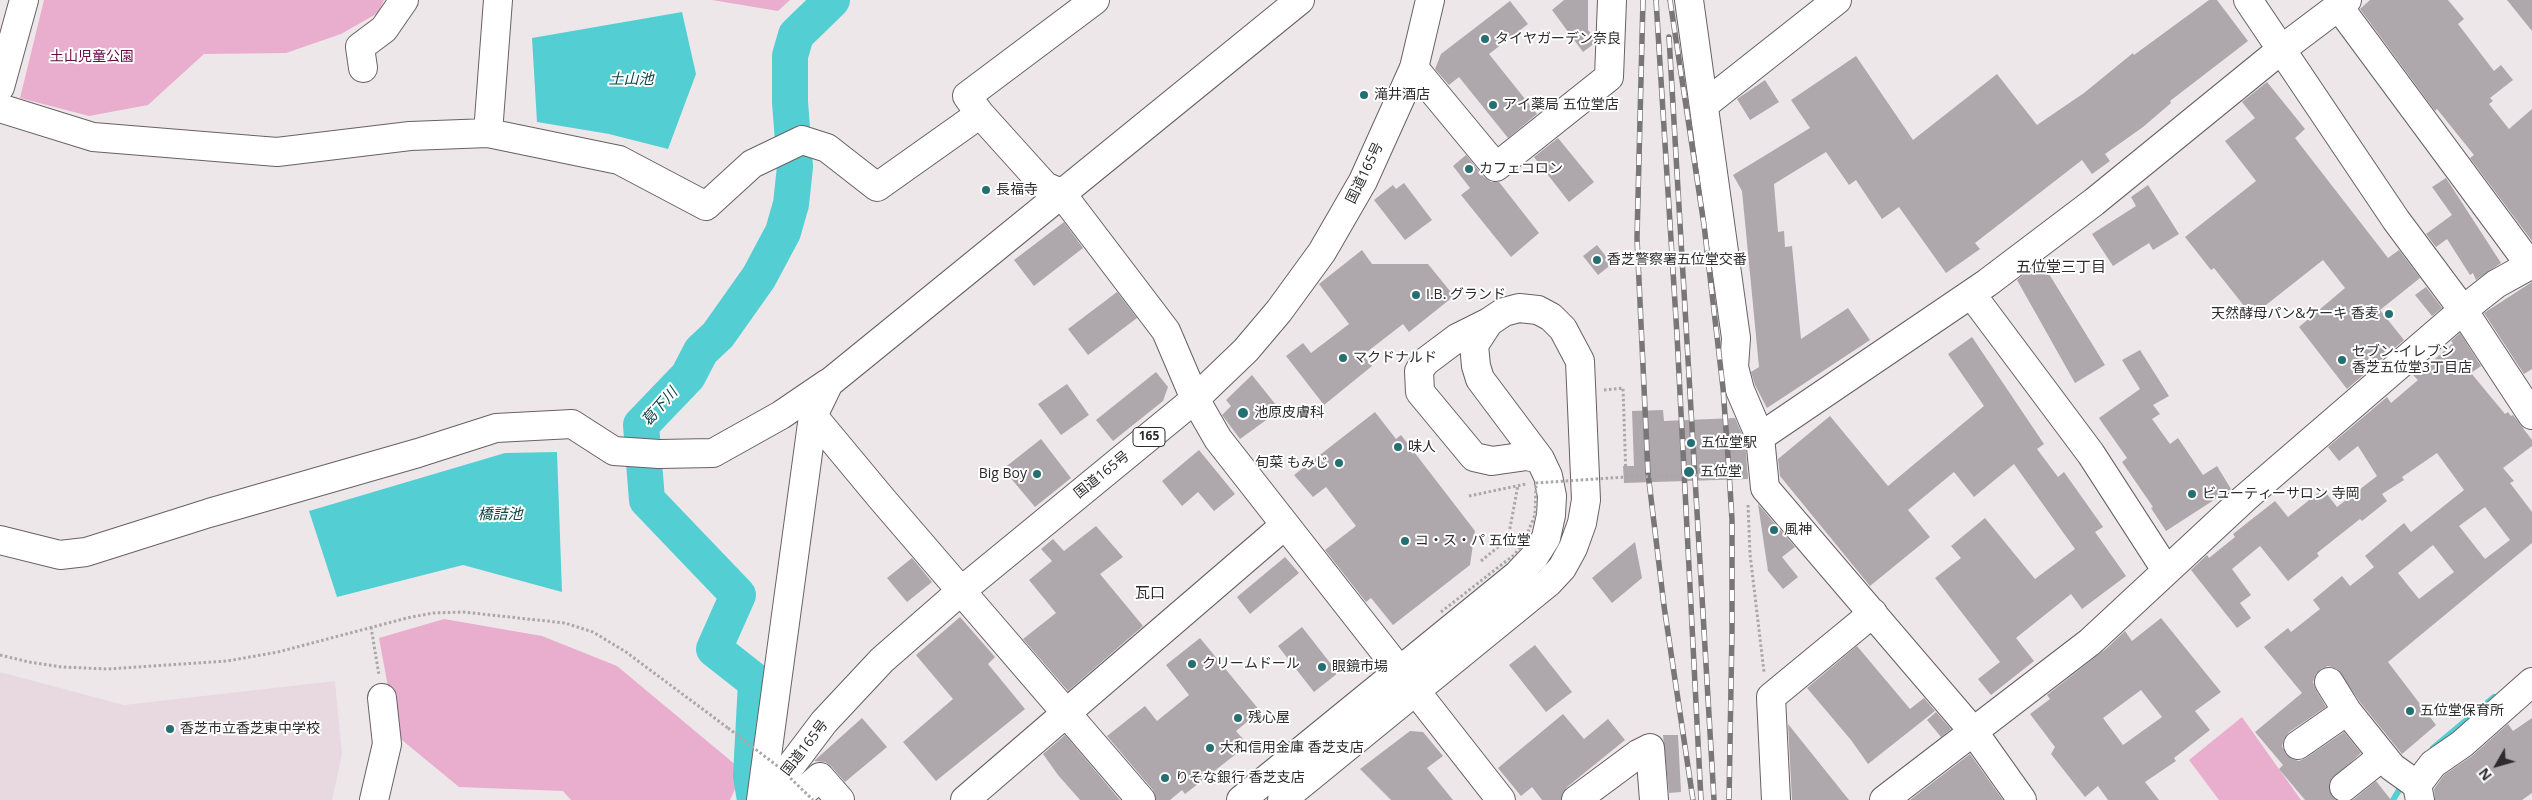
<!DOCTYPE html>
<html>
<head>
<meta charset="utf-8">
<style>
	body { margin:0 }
	#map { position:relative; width:2532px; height:800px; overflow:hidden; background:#eee7ea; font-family:"Open Sans",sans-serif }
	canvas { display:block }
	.north { position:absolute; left:2472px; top:740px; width:50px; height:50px; -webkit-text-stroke:4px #fff; paint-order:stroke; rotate:232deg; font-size:14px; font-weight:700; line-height:20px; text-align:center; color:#2d2b2c }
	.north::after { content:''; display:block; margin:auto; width:18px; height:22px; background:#2d2b2c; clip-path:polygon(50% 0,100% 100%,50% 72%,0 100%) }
</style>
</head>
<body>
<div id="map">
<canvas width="2532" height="800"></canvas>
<div class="north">N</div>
</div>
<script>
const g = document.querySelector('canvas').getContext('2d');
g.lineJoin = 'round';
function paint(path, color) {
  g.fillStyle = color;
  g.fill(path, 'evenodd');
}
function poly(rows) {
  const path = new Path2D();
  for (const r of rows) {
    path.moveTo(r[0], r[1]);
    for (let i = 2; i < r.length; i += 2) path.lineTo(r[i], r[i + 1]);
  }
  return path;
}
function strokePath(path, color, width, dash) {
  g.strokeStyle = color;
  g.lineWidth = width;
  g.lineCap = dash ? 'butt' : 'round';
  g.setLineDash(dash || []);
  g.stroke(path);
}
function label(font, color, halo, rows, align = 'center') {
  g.font = font + ' "Open Sans","Noto Sans JP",sans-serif';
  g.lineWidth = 4;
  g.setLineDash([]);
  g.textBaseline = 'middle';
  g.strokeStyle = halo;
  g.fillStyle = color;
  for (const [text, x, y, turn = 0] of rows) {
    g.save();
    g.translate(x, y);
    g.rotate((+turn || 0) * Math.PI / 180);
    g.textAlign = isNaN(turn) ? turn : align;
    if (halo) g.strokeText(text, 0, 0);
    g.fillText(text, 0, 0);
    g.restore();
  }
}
const built = poly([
	[0,672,124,705,335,681,342,754,332,800,0,800]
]);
const green = poly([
	[44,0,384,0,378,13,341,34,286,53,204,54,148,105,89,116,20,98],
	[712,0,790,0,778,11],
	[444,619,542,636,617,666,743,771,730,800,571,800,563,791,459,787,397,736,379,638],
	[2242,717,2301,800,2219,800,2189,760]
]);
const water = poly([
	[682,12,696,74,668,149,609,134,537,122,532,38],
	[557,452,562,592,463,565,337,597,309,511,505,453]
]);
const stream = poly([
	[2433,748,2494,697],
	[2393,800,2404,782]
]);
const river = poly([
	[755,800,751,776,756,682,714,649,738,595,647,500,641,425,688,376,701,351,718,335,759,277,783,232,791,204,795,167,790,102,790,56,796,35,832,0]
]);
const building = poly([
	[1564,0,1588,0,1588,30,1595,38,1595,43,1583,52,1552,10],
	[2209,0,2217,0,2248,41,2170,101,2171,103,2143,127,2105,154,2110,161,2092,174,2082,160,1975,243,1980,249,1946,273,1899,207,1882,219,1856,180,1849,185,1826,152,1774,184,1778,232,1784,231,1785,247,1792,246,1801,339,1848,308,1870,340,1767,408,1755,385,1751,372,1759,367,1742,191,1733,175,1810,128,1791,100,1856,56,1913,140,1997,74,2037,125,2084,93,2133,53,2134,55],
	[2370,0,2448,0,2464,19,2458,24,2494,71,2501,65,2513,80,2490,98,2493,101,2489,104,2509,129,2532,109,2532,241,2470,158,2474,155,2437,109,2435,111,2360,9],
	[2507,0,2532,0,2532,31],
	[1510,1,1528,24,1489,54,1537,114,1508,138,1459,77,1449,85,1435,69,1441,54],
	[1765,80,1779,102,1750,120,1737,99],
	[2267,82,2305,129,2295,138,2388,258,2399,250,2420,278,2380,310,2404,340,2347,389,2299,327,2345,288,2323,260,2252,316,2214,268,2211,270,2185,237,2256,181,2225,141,2255,118,2242,102],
	[1558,138,1594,182,1569,202,1534,157],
	[1466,155,1484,177,1491,182,1499,182,1539,233,1511,257,1461,195,1470,188,1453,166],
	[2446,178,2501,263,2476,280,2473,273,2470,275,2447,239,2436,247,2426,234,2452,215,2432,187],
	[1404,183,1432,220,1405,240,1374,200,1393,185,1396,189],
	[2148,185,2179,234,2153,250,2149,243,2113,266,2092,234,2136,206,2131,197],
	[1064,222,1083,248,1034,286,1014,260],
	[1597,245,1612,264,1598,275,1583,256],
	[1362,250,1372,264,1428,264,1454,296,1409,332,1403,324,1363,355,1372,366,1324,405,1286,356,1303,343,1311,353,1349,324,1319,284],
	[2041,261,2105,365,2075,383,2017,280],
	[2532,282,2532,369,2524,374,2484,313],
	[2426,287,2442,308,2432,316,2415,295],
	[1117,292,1137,318,1088,355,1068,329],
	[2460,333,2481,366,2471,373,2505,414,2508,412,2511,416,2513,415,2532,440,2532,446,2503,468,2514,481,2510,483,2532,512,2532,543,2388,662,2436,725,2402,754,2360,702,2337,669,2328,666,2321,669,2316,674,2313,682,2316,690,2326,707,2289,732,2284,739,2282,746,2285,753,2292,759,2299,761,2306,758,2344,732,2361,753,2330,781,2329,790,2336,800,2305,800,2279,769,2283,765,2255,732,2302,693,2264,647,2288,628,2291,632,2320,609,2313,600,2342,576,2350,586,2374,567,2365,556,2404,523,2411,532,2464,490,2437,453,2402,477,2404,480,2382,494,2387,501,2362,521,2360,519,2317,553,2319,556,2288,581,2260,546,2232,569,2251,595,2240,603,2251,618,2237,628,2191,570,2207,555,2209,558,2235,537,2233,534,2275,501,2288,517,2323,489,2337,507,2377,476,2358,446,2339,461,2328,447,2387,397,2391,403,2418,380,2412,374,2424,364,2426,367,2453,343,2451,341],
	[2485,507,2510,540,2485,559,2459,526],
	[2433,545,2454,572,2419,599,2398,573],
	[1972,337,2044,444,2037,449,2058,477,2064,472,2103,527,2095,532,2126,576,2082,609,2071,594,2016,638,2034,661,1991,695,1978,679,2000,662,1935,578,1961,558,1951,546,1985,518,2035,579,2075,549,2014,464,1974,497,1954,472,1908,510,1930,537,1870,586,1780,476,1778,459,1830,416,1888,486,1984,406,1948,354],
	[2140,350,2169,396,2153,405,2160,414,2152,419,2170,444,2178,438,2203,475,2217,466,2231,489,2166,531,2151,508,2153,507,2122,462,2127,458,2099,418,2140,389,2122,360],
	[1156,372,1168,387,1163,401,1113,441,1096,420],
	[1252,375,1280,410,1240,439,1222,415,1231,406,1226,400],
	[1067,384,1089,415,1061,435,1038,404],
	[1663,410,1664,421,1735,418,1745,441,1748,479,1624,483,1623,466,1634,466,1632,411],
	[1375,412,1396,439,1401,435,1475,531,1470,565,1393,625,1371,598,1366,602,1325,550,1356,526,1326,487,1313,497,1294,475],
	[1041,439,1071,478,1035,507,1003,469],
	[1199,450,1235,494,1214,511,1198,492,1182,506,1162,481],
	[1758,504,1795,547,1782,557,1798,577,1783,589,1768,571],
	[1096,526,1123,557,1100,574,1143,626,1068,691,1023,639,1056,613,1029,580,1052,561,1041,549,1053,539,1064,551],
	[1635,542,1642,578,1612,603,1592,578],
	[1285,557,1299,573,1250,614,1237,597],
	[912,558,932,582,907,602,887,578],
	[960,617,995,657,988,664,1025,709,936,781,903,742,953,699,916,655],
	[2161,618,2221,692,2195,711,2210,730,2174,758,2176,761,2145,782,2159,800,2108,800,2098,786,2085,797,2051,754,2055,747,2030,714,2050,699,2047,695,2107,648,2125,631,2132,641],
	[2141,690,2162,717,2123,745,2103,718],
	[1302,627,1338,673,1314,692,1278,646],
	[1200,638,1260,711,1236,731,1243,739,1232,748,1236,754,1185,794,1182,790,1170,800,1156,800,1153,790,1107,736,1145,706,1157,721,1189,695,1166,665],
	[1535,645,1572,692,1546,712,1509,665],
	[1857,646,1910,709,1924,698,1935,711,1868,764,1851,740,1807,688],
	[1936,712,1951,729,1941,737,1927,720],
	[1563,714,1584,739,1608,719,1625,740,1567,787,1561,800,1542,800,1532,787,1521,796,1498,768],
	[862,718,887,747,845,782,831,766,825,762,814,761],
	[2532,718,2532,793,2522,800,2435,800,2434,789,2444,775,2472,756,2508,724,2513,731],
	[1788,724,1849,800,1792,800],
	[1410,731,1423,732,1443,756,1427,768,1453,800,1391,800,1360,769],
	[1065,735,1120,800,1080,800,1058,775,1043,754],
	[1663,735,1678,735,1681,792,1669,793],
	[1970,754,2003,800,1910,800],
	[2376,781,2391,800,2352,800,2354,799]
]);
const path = poly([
	[1604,390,1623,388,1626,477],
	[1469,496,1526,484],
	[1748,505,1750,554,1764,672],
	[1481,561,1508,539,1518,485],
	[371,627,379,675],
	[0,655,29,662,62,667,108,669,227,661,278,652,407,618,433,613,463,612,565,623,593,632,626,652,728,728]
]);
const minor = poly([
	[1689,0,1736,338,1734,367,1740,390,1760,437],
	[2248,0,2396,220,2463,310,2532,415],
	[2339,7,2530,265],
	[363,68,360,47,384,29,404,0],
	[1414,68,1496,167,1609,77,1612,0],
	[0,87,24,0],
	[1704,105,1837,0],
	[0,108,93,137,277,152,410,136,488,133,619,160,706,206,752,164,802,140,827,148,877,187,980,114,1045,186,1061,193,1166,331,1195,399,1218,439,1501,800],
	[980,114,967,96,1095,0],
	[488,133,498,0],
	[1972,295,2091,454,2166,570],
	[1489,322,1457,338,1425,362,1419,371,1420,392,1474,457,1492,461,1527,456,1540,459],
	[813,416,882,499,1141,800],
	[0,540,60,555,86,552,209,513,418,453,496,428,572,424,614,451,659,454,713,453,781,415,828,383],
	[2329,682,2347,711,2392,767,2417,785,2420,800],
	[2298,745,2347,711],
	[2417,785,2433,764,2462,744,2532,682],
	[2344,787,2383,756],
	[374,800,387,744,382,698],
	[761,800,813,416,829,383,1300,0],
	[794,800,820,777,840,800],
	[965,800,1285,525],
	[1241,800,1517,575,1534,557,1546,538,1551,515,1552,496,1548,476,1540,459,1480,379,1476,366,1474,345,1489,322,1504,312,1519,308,1538,310,1551,317,1563,329,1580,361,1586,500,1582,523,1573,548,1562,568,1548,583,1282,800],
	[1576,800,1638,754,1650,748,1654,800],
	[1776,800,1771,697,1873,613],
	[1884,800,2090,642,2245,498,2463,310,2496,284,2532,264],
	[2022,800,1973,731,1765,488,1760,437,1987,283,2094,202,2282,49,2347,0]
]);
const highway = poly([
	[765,800,824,722,882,660,961,591,1195,399,1246,350,1279,311,1322,252,1363,181,1414,68,1430,0]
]);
const rail = poly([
	[1643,0,1637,238,1648,473,1664,606,1693,800],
	[1656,0,1677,335,1701,800],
	[1670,0,1704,225,1723,388,1729,471,1732,520,1732,630,1729,800],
	[1669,37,1714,800]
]);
const pathBridge = poly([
	[1441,612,1514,555,1523,544,1535,515,1536,483,1626,477,1746,474,1746,479],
	[728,728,780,768,813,800]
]);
const markers = [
	[1485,39,5,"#246f71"],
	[1364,95,5,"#246f71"],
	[1493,105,5,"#246f71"],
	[1469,169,5,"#246f71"],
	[986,190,5,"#246f71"],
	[1597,260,5,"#246f71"],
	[1416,295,5,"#246f71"],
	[2389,314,5,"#246f71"],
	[1343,358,5,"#246f71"],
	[2342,360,5,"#246f71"],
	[1243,413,6,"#246f71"],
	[1691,443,5,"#246f71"],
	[1398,447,5,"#246f71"],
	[1339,463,5,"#246f71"],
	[1689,472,6,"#246f71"],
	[1037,474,5,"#246f71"],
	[2192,494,5,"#246f71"],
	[1774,530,5,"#246f71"],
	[1405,541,5,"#246f71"],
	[1192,664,5,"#246f71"],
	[1322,667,5,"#246f71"],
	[2410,711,5,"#246f71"],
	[1238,718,5,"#246f71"],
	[170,729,5,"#246f71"],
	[1210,748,5,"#246f71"],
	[1165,778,5,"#246f71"]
];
const shields = [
	[1149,437,32]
];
const shieldNames = [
	["165",1149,437]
];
const poiNames = [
	["タイヤガーデン奈良",1495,39],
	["滝井酒店",1374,95],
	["アイ薬局 五位堂店",1503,105],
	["カフェコロン",1479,169],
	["長福寺",996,190],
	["香芝警察署五位堂交番",1607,260],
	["I.B. グランド",1426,295],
	["天然酵母パン&ケーキ 香麦",2379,314,"right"],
	["セブン-イレブン",2352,352],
	["香芝五位堂3丁目店",2352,368],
	["マクドナルド",1353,358],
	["池原皮膚科",1254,413],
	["五位堂駅",1701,443],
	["味人",1408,447],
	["旬菜 もみじ",1329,463,"right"],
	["五位堂",1700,472],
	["Big Boy",1027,474,"right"],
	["ビューティーサロン 寺岡",2202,494],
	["風神",1784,530],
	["コ・ス・パ 五位堂",1415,541],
	["クリームドール",1202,664],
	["眼鏡市場",1332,667],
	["五位堂保育所",2420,711],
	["残心屋",1248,718],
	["香芝市立香芝東中学校",180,729],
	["大和信用金庫 香芝支店",1220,748],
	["りそな銀行 香芝支店",1175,778]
];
const parkNames = [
	["土山児童公園",92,57]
];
const streetNames = [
	["国道165号",1365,173,-64],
	["国道165号",1102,475,-39],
	["国道165号",805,748,-52]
];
const waterNames = [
	["土山池",631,80],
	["葛下川",660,407,-49],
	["橋詰池",500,515]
];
const neighbourhoodNames = [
	["五位堂三丁目",2061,268],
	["瓦口",1150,594]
];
paint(built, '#e8d9e0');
paint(green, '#e9aecd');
paint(water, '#53cfd3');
strokePath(stream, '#53cfd3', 6);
strokePath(river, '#53cfd3', 36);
paint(building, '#aea7ab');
strokePath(minor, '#676164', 30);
strokePath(highway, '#676164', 30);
strokePath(path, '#aba6a8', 3, [2.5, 2.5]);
strokePath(minor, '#fff', 28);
strokePath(highway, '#fff', 28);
strokePath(rail, '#7a7678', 5.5);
strokePath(rail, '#fff', 4, [11]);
strokePath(pathBridge, '#aba6a8', 3, [2.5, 2.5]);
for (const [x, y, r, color] of markers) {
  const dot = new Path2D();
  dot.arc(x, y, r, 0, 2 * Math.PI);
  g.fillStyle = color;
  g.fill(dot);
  strokePath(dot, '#fff', 2);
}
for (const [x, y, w] of shields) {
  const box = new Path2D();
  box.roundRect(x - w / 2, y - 9.5, w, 19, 4);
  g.fillStyle = '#fff';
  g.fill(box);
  strokePath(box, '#2d2b2c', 1);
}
label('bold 12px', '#2d2b2c', null, shieldNames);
label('14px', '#2d2b2c', '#fff', poiNames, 'left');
label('14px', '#670849', '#fff', parkNames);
label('14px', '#2d2b2c', '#fff', streetNames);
label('italic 15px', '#0b4446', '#fff', waterNames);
label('15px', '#2d2b2c', '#fff', neighbourhoodNames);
</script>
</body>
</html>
